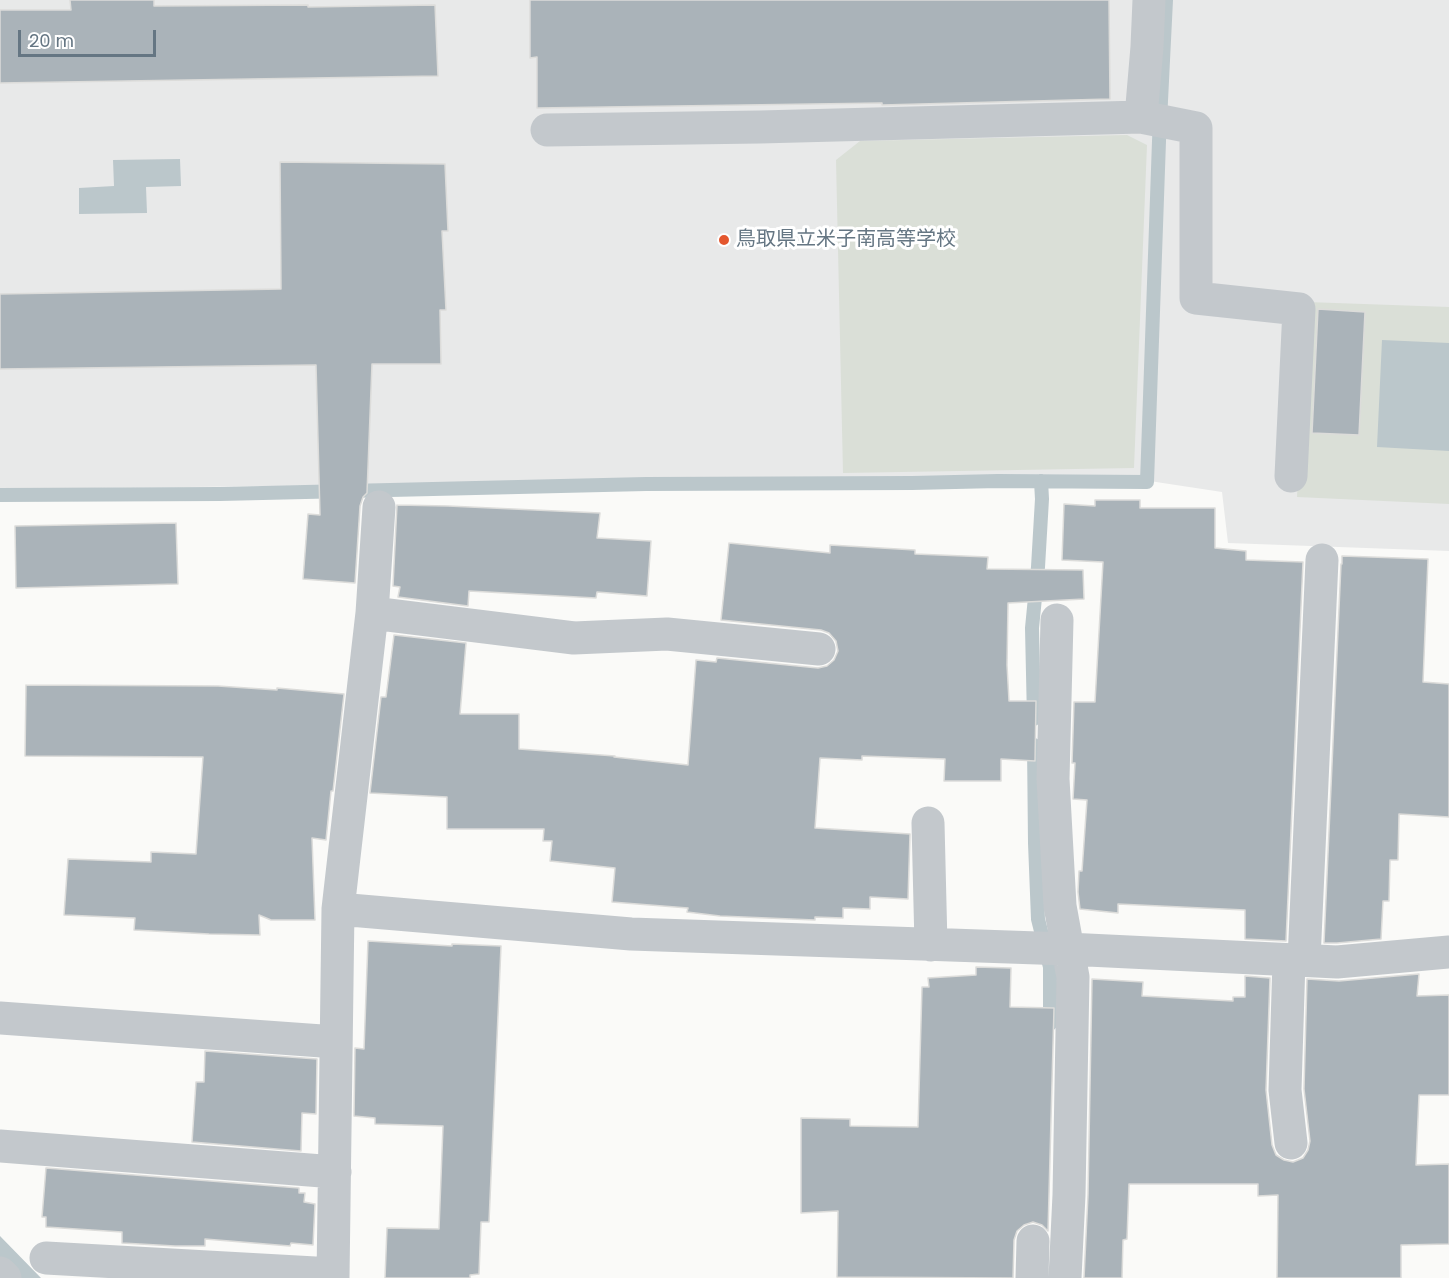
<!DOCTYPE html>
<html>
<head>
<meta charset="utf-8">
<style>
	body { margin:0 }
	#map { position:relative; width:1449px; height:1278px; overflow:hidden; background:#fafaf8; font-family:Poppins,sans-serif }
	canvas { display:block }
	.scale { position:absolute; left:18px; top:30px; width:138px; height:27px; box-sizing:border-box; border:3px solid #657683; border-top:0; padding-left:8px; font-size:18px; line-height:21px; white-space:nowrap; color:#657683; -webkit-text-stroke:4px #fff; paint-order:stroke }
</style>
</head>
<body>
<div id="map">
<canvas width="1449" height="1278"></canvas>
<div class="scale">20 m</div>
</div>
<script>
const g = document.querySelector('canvas').getContext('2d');
g.lineJoin = 'round';
function paint(path, color) {
  g.fillStyle = color;
  g.fill(path, 'evenodd');
}
function poly(rows) {
  const path = new Path2D();
  for (const r of rows) {
    path.moveTo(r[0], r[1]);
    for (let i = 2; i < r.length; i += 2) path.lineTo(r[i], r[i + 1]);
  }
  return path;
}
function strokePath(path, color, width, dash) {
  g.strokeStyle = color;
  g.lineWidth = width;
  g.lineCap = dash ? 'butt' : 'round';
  g.setLineDash(dash || []);
  g.stroke(path);
}
function label(font, color, halo, rows, align = 'center') {
  g.font = font + ' Poppins,"Noto Sans JP",sans-serif';
  g.lineWidth = 6;
  g.setLineDash([]);
  g.textBaseline = 'middle';
  g.strokeStyle = halo;
  g.fillStyle = color;
  for (const [text, x, y, turn = 0] of rows) {
    g.save();
    g.translate(x, y);
    g.rotate((+turn || 0) * Math.PI / 180);
    g.textAlign = isNaN(turn) ? turn : align;
    if (halo) g.strokeText(text, 0, 0);
    g.fillText(text, 0, 0);
    g.restore();
  }
}
const built = poly([
	[0,0,1449,0,1449,551,1228,543,1222,492,1143,480,842,480,0,489]
]);
const green = poly([
	[1127,135,1147,145,1134,468,843,473,836,160,860,141],
	[1307,302,1449,307,1449,504,1297,497]
]);
const water = poly([
	[180,159,181,186,146,187,147,213,79,214,79,188,114,186,113,160],
	[1382,340,1449,343,1449,451,1377,447],
	[0,1236,41,1278,16,1278,0,1262]
]);
const stream = poly([
	[0,495,220,494,646,484,912,483,998,481,1147,482,1159,141,1166,0],
	[1034,719,1032,628,1038,567,1042,499,1041,481],
	[1034,745,1035,843,1038,919,1050,967,1050,1024]
]);
const building = poly([
	[70,0,154,0,154,6,308,5,308,7,435,5,438,76,0,83,0,10,71,10,70,0],
	[530,0,1109,0,1110,99,882,105,882,103,537,108,537,57,530,58,530,0],
	[280,162,445,164,448,231,442,231,446,310,440,310,441,364,372,364,367,493,363,497,360,506,355,583,303,579,308,514,320,515,316,365,0,369,0,294,281,289,280,162],
	[1318,309,1365,312,1359,435,1312,433,1318,309],
	[1095,500,1140,500,1140,508,1215,508,1215,548,1246,551,1246,560,1303,562,1286,941,1245,939,1245,910,1118,904,1118,913,1080,909,1078,892,1079,871,1082,871,1087,800,1073,799,1075,763,1072,763,1074,702,1095,702,1103,562,1062,560,1064,504,1095,506,1095,500],
	[397,505,448,506,600,513,597,538,651,541,647,596,597,592,596,598,469,591,468,606,398,597,400,587,393,586,397,505],
	[176,523,178,584,16,588,15,526,176,523],
	[729,543,830,553,830,545,915,550,915,554,988,557,987,569,1083,570,1084,599,1008,603,1007,665,1009,701,1036,701,1035,761,1001,759,1001,781,944,781,945,759,862,756,862,760,820,758,815,828,910,834,908,899,870,897,870,909,843,908,843,918,815,917,815,920,720,916,687,912,688,908,612,902,615,868,550,861,552,841,543,841,544,829,447,829,447,797,370,793,381,697,386,697,394,635,466,643,460,714,519,714,519,749,615,756,614,757,688,765,696,660,716,662,717,658,818,668,827,666,834,660,838,651,836,641,829,633,821,630,721,620,729,543],
	[1342,556,1428,559,1423,682,1449,684,1449,817,1399,814,1398,860,1390,860,1389,901,1383,901,1381,939,1337,943,1324,943,1341,564,1342,564,1342,556],
	[26,685,218,686,277,690,277,688,344,694,333,791,331,791,326,840,312,838,315,920,271,920,259,915,260,935,209,934,134,930,135,918,64,915,68,859,151,862,151,852,196,854,203,757,25,756,26,685],
	[368,941,452,946,452,944,501,946,489,1222,481,1222,479,1274,470,1275,470,1278,385,1278,387,1228,439,1229,443,1126,375,1124,375,1118,354,1116,355,1048,364,1049,368,941],
	[976,967,1011,968,1010,1007,1054,1008,1048,1231,1042,1225,1033,1222,1024,1225,1017,1231,1014,1240,1013,1278,837,1277,838,1211,801,1213,801,1118,850,1119,850,1126,918,1127,922,987,929,987,928,978,976,975,976,967],
	[1419,974,1417,996,1449,995,1449,1095,1419,1095,1416,1165,1449,1164,1449,1244,1401,1245,1401,1278,1277,1278,1278,1195,1258,1196,1258,1184,1129,1184,1127,1239,1123,1240,1122,1278,1084,1278,1088,1195,1092,979,1143,982,1142,996,1233,1001,1233,997,1245,997,1245,976,1270,978,1266,1090,1272,1145,1276,1155,1284,1160,1293,1162,1303,1158,1308,1150,1310,1141,1304,1089,1307,979,1339,981,1419,974],
	[205,1051,317,1059,316,1114,302,1113,301,1151,192,1142,196,1082,204,1082,205,1051],
	[46,1168,299,1188,299,1193,305,1193,304,1202,315,1204,313,1245,291,1243,290,1246,205,1239,205,1246,175,1246,122,1243,122,1232,46,1227,46,1217,42,1217,46,1168]
]);
const minor = poly([
	[1141,117,1147,47,1149,0],
	[547,130,760,127,1141,117,1196,128,1196,298,1299,309,1291,476],
	[372,613,574,638,667,634,819,649],
	[1057,620,1053,779,1060,906,1073,977,1069,1195,1065,1278],
	[928,823,931,945],
	[338,909,372,613,379,507],
	[1289,960,1285,1090,1291,1143],
	[1304,960,1322,560],
	[0,1018,336,1042],
	[0,1146,335,1172],
	[46,1258,333,1274],
	[0,1273,5,1278],
	[333,1278,338,909,631,934,1067,949,1337,962,1449,952],
	[1032,1278,1033,1241]
]);
const markers = [
	[724,240,6,"#e4572e"]
];
const poiNames = [
	["鳥取県立米子南高等学校",736,240]
];
paint(built, '#e8e9e9');
paint(green, '#dadfd7');
paint(water, '#bbc7cb');
strokePath(stream, '#bbc7cb', 14);
paint(building, '#aab3b9');
strokePath(building, '#dcdcda', 1.5);
strokePath(minor, '#c3c8cc', 33);
for (const [x, y, r, color] of markers) {
  const dot = new Path2D();
  dot.arc(x, y, r, 0, 2 * Math.PI);
  g.fillStyle = color;
  g.fill(dot);
  strokePath(dot, '#fff', 2);
}
label('20px', '#657683', '#fff', poiNames, 'left');
</script>
</body>
</html>
